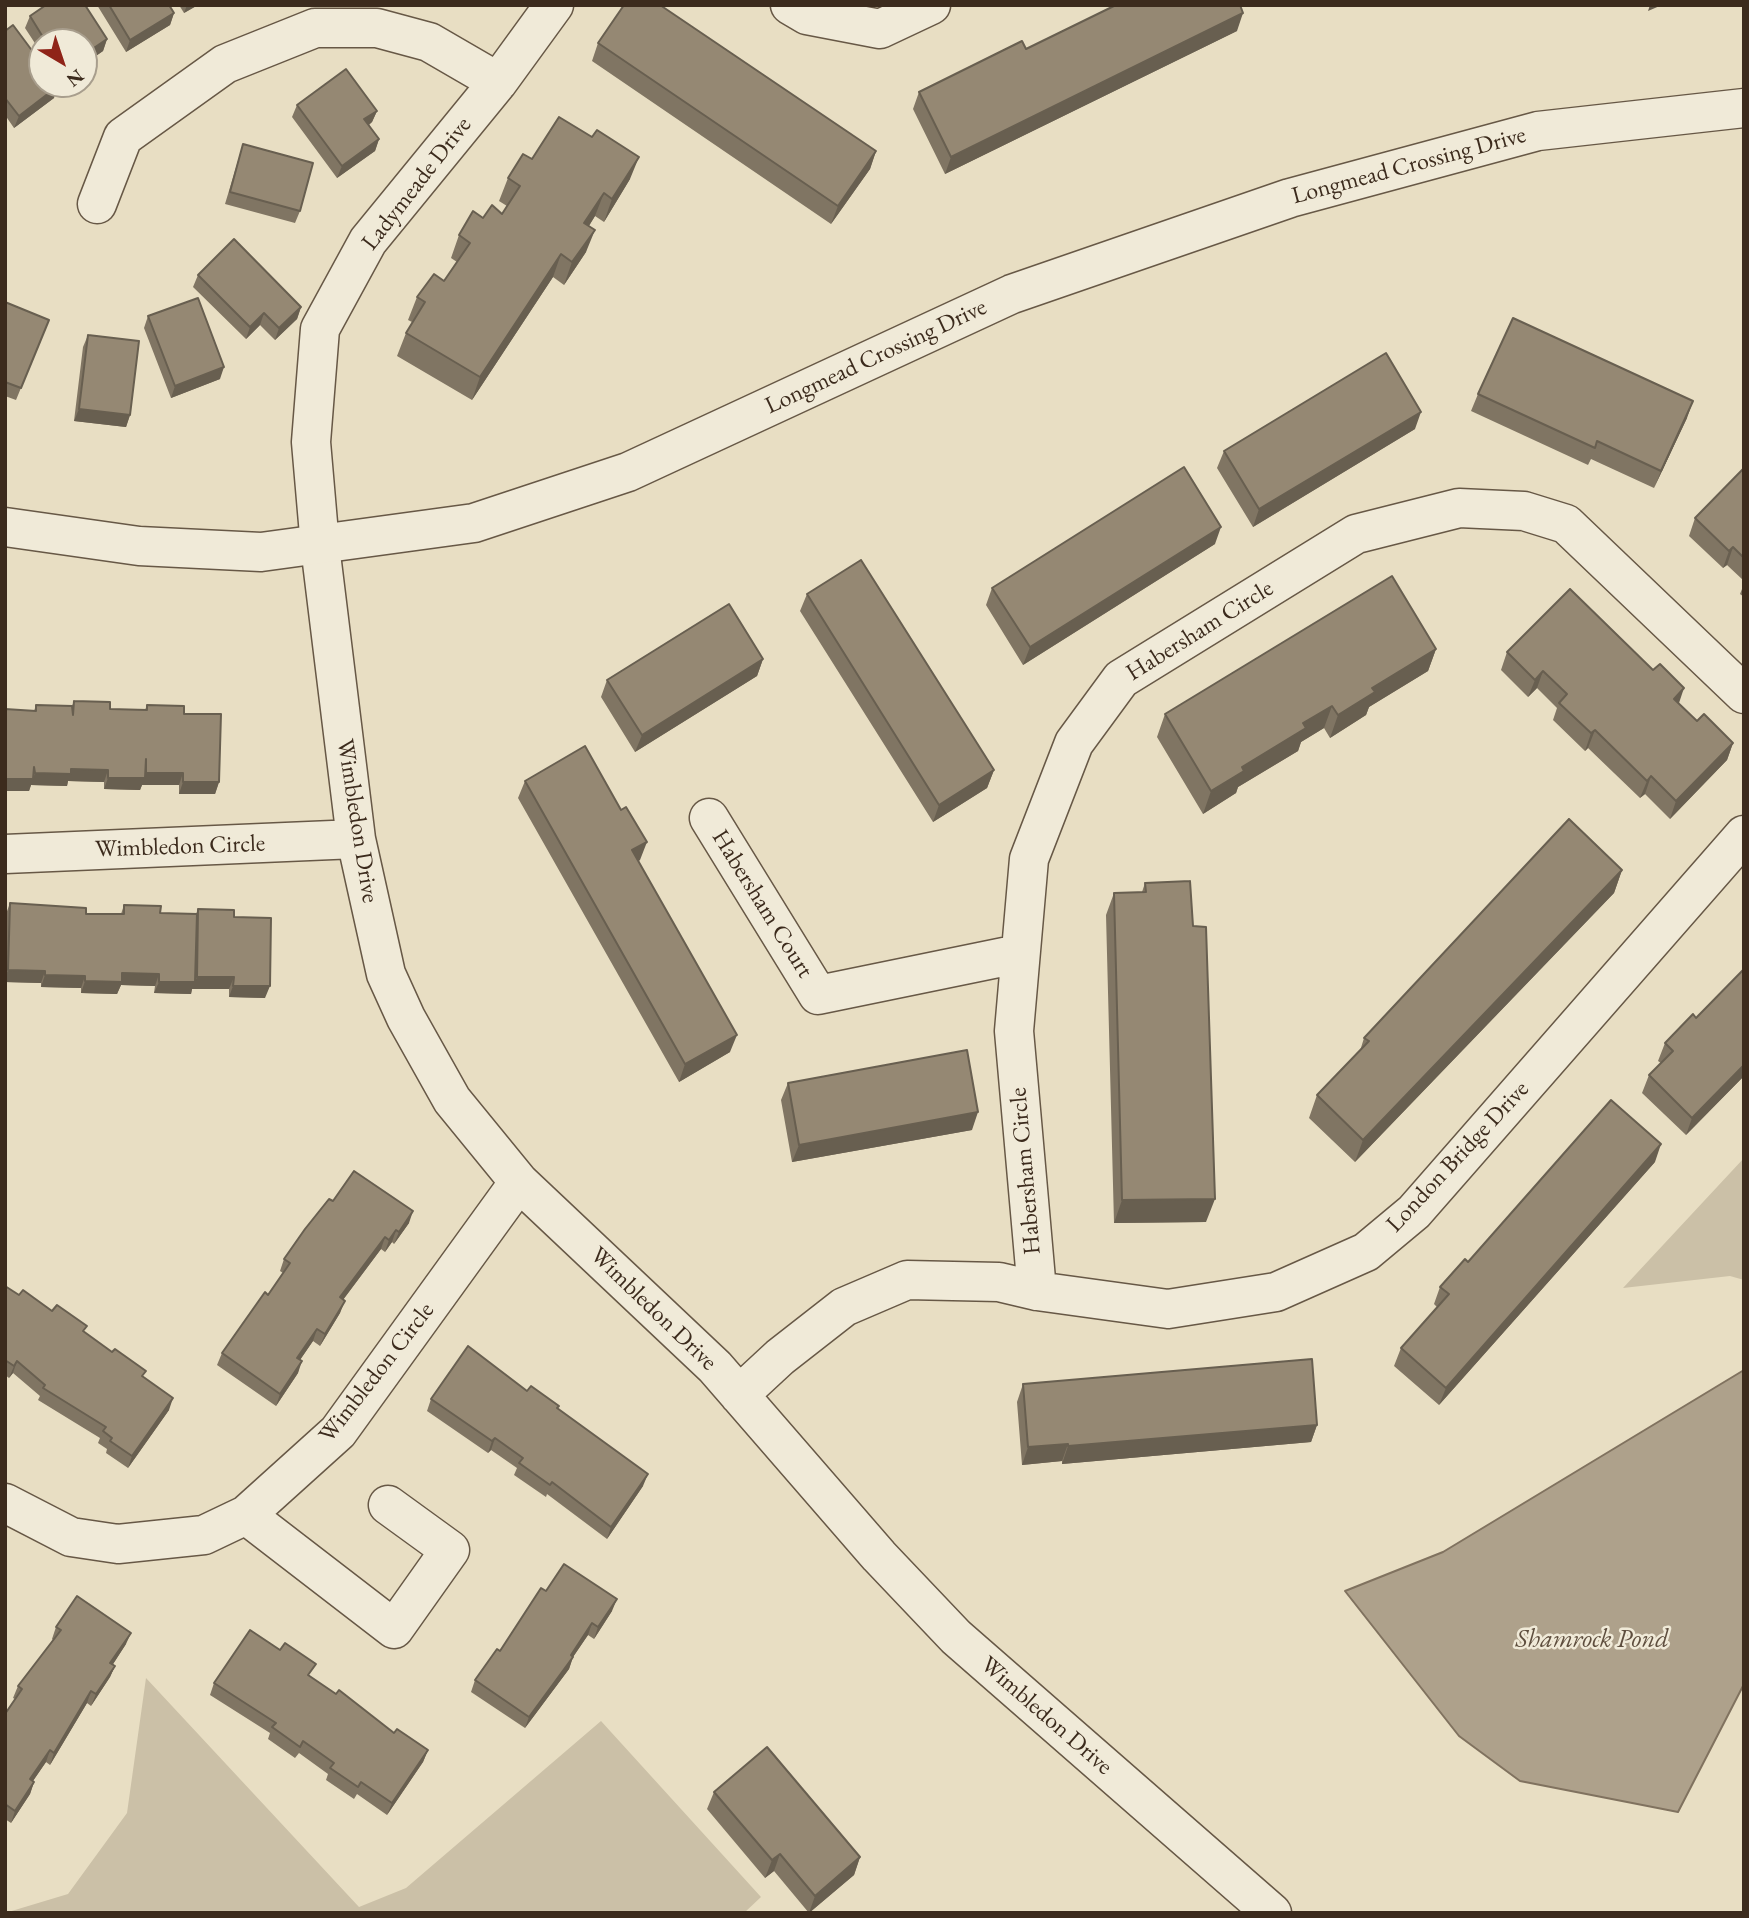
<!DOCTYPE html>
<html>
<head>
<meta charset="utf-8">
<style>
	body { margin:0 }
	#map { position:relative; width:1749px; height:1918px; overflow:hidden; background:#e8dec3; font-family:"EB Garamond",serif }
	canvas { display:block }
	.frame { position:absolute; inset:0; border:7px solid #3c2b1d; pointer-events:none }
	.north { position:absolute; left:28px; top:28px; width:70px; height:70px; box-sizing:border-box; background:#f0ead8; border:2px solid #a89e8d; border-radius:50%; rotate:141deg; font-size:19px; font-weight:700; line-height:28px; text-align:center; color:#3c2b1d }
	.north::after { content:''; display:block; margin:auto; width:24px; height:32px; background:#8f2418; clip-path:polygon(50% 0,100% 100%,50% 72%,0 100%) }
</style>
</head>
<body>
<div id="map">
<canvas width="1749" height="1918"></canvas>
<div class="frame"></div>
<div class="north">N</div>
</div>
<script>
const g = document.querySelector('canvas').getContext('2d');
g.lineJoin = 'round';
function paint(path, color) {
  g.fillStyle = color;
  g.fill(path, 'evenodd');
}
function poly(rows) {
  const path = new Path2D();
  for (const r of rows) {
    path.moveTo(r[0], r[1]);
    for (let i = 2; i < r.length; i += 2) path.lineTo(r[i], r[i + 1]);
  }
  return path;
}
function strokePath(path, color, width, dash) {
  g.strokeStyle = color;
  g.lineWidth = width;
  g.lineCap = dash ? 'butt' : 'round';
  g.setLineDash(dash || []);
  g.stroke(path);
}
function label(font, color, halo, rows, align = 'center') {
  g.font = font + ' "EB Garamond",serif';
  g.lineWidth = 5;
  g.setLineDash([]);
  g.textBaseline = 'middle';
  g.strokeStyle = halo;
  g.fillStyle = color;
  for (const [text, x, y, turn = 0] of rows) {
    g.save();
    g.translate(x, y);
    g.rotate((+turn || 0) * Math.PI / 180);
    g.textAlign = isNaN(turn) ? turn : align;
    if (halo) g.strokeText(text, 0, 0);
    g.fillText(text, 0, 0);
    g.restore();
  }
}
const green = poly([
	[1744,1158,1744,1280,1730,1276,1623,1288],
	[146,1678,359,1907,406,1888,601,1721,761,1897,744,1913,5,1913,68,1894,127,1813]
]);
const water = poly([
	[1744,1370,1744,1684,1678,1812,1520,1781,1459,1736,1345,1591,1443,1552,1744,1370]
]);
const minor = poly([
	[554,5,498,82,368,241,320,329,311,442,320,546,356,839,386,974,406,1018,452,1100,519,1182,715,1367,879,1556,956,1637,1272,1913],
	[790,5,807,15,880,29,931,5],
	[97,204,123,137,225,64,315,28,377,28,429,42,498,82],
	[709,818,818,995,1018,954],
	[5,854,356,839],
	[1037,1291,1014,1031,1029,859,1074,743,1121,679,1356,534,1459,508,1524,511,1566,524,1744,694],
	[739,1395,780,1357,844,1307,907,1280,999,1282,1037,1291,1168,1309,1276,1292,1366,1252,1414,1212,1744,835],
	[5,1503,71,1537,118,1544,204,1535,246,1515,338,1432,519,1182],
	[246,1515,394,1629,450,1550,388,1505]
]);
const tertiary = poly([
	[5,527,139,546,261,552,474,523,628,472,1012,294,1290,198,1538,131,1744,108]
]);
const wall = poly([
	[46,5,85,5,107,39,103,51,89,61,94,68,89,80,84,83,84,42,42,42,42,54,25,28,30,16],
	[97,5,169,5,174,13,170,25,126,52],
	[179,5,198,5,184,13],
	[5,31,54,98,14,128,5,115],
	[1237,31,945,174,913,109,919,92,1026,49],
	[598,43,876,151,870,169,831,224,592,61],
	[62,84,83,84,68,94],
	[297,105,377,111,372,122,369,125,379,139,375,151,337,178,292,117],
	[243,144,300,211,295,223,225,204],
	[532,159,630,179,604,222,595,216,589,226,586,252,564,285,553,277,472,400,397,356,406,333,412,322,408,320,417,297,444,281,457,262,451,258,459,235,483,218,502,214,507,206,499,201,508,178],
	[198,275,301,307,297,319,275,340,260,325,246,339,193,287],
	[5,302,49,320,16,400,5,396],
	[148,316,220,379,171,398,144,328],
	[88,335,130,415,126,427,74,421,83,347],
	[1478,394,1687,418,1654,488,1591,459,1588,465,1471,411],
	[1415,429,1253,527,1217,468,1224,451],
	[1744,468,1744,581,1727,565,1723,568,1689,536,1695,518],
	[1215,544,1023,665,986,605,992,588],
	[1744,584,1744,597,1740,594],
	[807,594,994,770,987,788,933,822,800,611],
	[1436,649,1428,671,1369,707,1366,715,1330,738,1324,728,1301,742,1298,751,1238,787,1236,793,1203,814,1157,737,1165,714],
	[1507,652,1679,704,1697,721,1733,743,1727,760,1670,819,1645,794,1640,798,1588,748,1585,751,1553,720,1557,708,1537,688,1528,697,1501,670],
	[763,659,757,676,635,752,601,697,607,680],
	[74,701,110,709,145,710,147,705,184,714,219,782,215,794,179,794,179,785,142,785,140,790,104,789,104,782,68,781,67,786,31,785,29,791,5,791,5,709,34,711,36,705,72,706],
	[525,781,640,860,638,861,730,1052,679,1082,518,798],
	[1622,870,1614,893,1355,1162,1309,1118,1317,1095,1360,1051,1364,1038],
	[1145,883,1206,1222,1114,1223,1106,915,1114,893,1142,892],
	[10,903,86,914,121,914,124,905,160,913,196,914,198,909,234,917,265,998,229,997,229,989,192,989,191,994,154,993,155,986,121,985,117,994,81,993,81,988,41,987,41,983,5,982,6,914],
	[1744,969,1744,1076,1686,1135,1642,1093,1649,1075,1661,1063,1658,1061,1665,1043,1696,1018],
	[788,1083,972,1130,792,1162,781,1100],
	[1655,1162,1439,1405,1394,1366,1401,1348,1437,1307,1434,1304,1440,1287,1468,1262],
	[333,1201,409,1223,394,1244,392,1242,385,1252,381,1249,343,1300,340,1313,320,1346,313,1341,300,1360,298,1373,276,1406,217,1365,222,1353,268,1295,283,1273,280,1271,284,1259],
	[5,1286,19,1295,85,1333,144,1377,169,1410,128,1468,106,1453,107,1449,98,1443,100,1438,38,1400,40,1396,13,1373,9,1378,5,1375],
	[1023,1384,1317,1425,1311,1442,1062,1464,1062,1461,1022,1465,1017,1402],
	[527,1391,558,1409,643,1486,607,1539,547,1494,546,1497,514,1475,517,1468,491,1450,488,1453,427,1411,431,1399],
	[546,1591,612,1611,594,1639,588,1635,573,1657,569,1669,525,1728,471,1692,475,1680,500,1651],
	[56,1627,126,1644,113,1664,115,1666,110,1677,91,1706,87,1703,50,1765,46,1762,33,1781,34,1782,30,1794,11,1823,5,1819,5,1714,15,1699,13,1698,18,1686,53,1640,52,1639],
	[311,1677,394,1733,428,1750,423,1762,387,1815,357,1794,354,1799,326,1780,328,1774,299,1753,295,1758,268,1739,270,1733,210,1695,214,1683],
	[714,1792,860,1857,854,1875,809,1913,774,1871,765,1878,707,1809]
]);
const shadedWall = poly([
	[187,5,198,5,184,13],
	[1650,5,1662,5,1648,11],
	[174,13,170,25,126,52,130,40],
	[1243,13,1237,31,945,174,951,157],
	[107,39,103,51,84,64,85,54],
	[94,68,89,80,84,83,84,74],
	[72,84,83,84,68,94],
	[58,86,54,98,14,128,19,116],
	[377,111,372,122,360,131,364,119],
	[379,139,375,151,337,178,342,166],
	[876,151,870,169,831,224,838,206],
	[639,157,630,179,604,222,612,199],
	[604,193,595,216,576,246,584,223],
	[595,230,586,252,564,285,572,262],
	[561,254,553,277,472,400,480,377],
	[301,307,297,319,275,340,279,328],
	[264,313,260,325,246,339,250,327],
	[224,367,220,379,171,398,175,386],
	[1693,401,1687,418,1654,488,1661,471],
	[79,409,130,415,126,427,74,421],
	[1421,412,1415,429,1253,527,1259,509],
	[1221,527,1215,544,1023,665,1030,647],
	[1733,547,1727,565,1723,568,1729,551],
	[1436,649,1428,671,1369,707,1366,715,1330,738,1338,715,1372,688],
	[763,659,757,676,635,752,642,735],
	[1543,671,1537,688,1528,697,1535,680],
	[1684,688,1678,706,1674,699],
	[1332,706,1324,728,1301,742,1298,751,1238,787,1236,793,1203,814,1211,791,1242,767,1303,723],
	[1595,730,1588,748,1585,751,1591,733],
	[1733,743,1727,760,1670,819,1676,801],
	[71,769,108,770,104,782,68,781,67,786,31,785,29,791,5,791,5,779,33,779,35,773],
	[994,770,987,788,933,822,939,805],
	[146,773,183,773,179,785,142,785,140,790,104,789,108,778,144,778],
	[1651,776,1645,794,1640,798,1647,781],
	[183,782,219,782,215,794,179,794],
	[647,842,640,860,626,868,632,850],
	[1622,870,1614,893,1355,1162,1363,1140],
	[8,970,45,971,41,983,5,982,5,978],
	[122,973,159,974,155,986,121,985,117,994,81,993,85,981],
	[45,975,85,976,81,988,41,987],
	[197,977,234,977,229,989,192,989,191,994,154,993,159,982,195,982],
	[233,986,270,986,265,998,229,997],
	[737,1035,730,1052,679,1082,685,1064],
	[1744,1065,1744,1076,1686,1135,1692,1118],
	[978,1112,972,1130,792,1162,799,1145],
	[1661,1144,1655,1162,1439,1405,1446,1388],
	[1215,1199,1206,1222,1114,1223,1122,1200],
	[413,1211,409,1223,394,1244,399,1232],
	[396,1230,392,1242,385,1252,389,1240],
	[385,1237,381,1249,336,1309,340,1297],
	[345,1301,340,1313,320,1346,325,1334],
	[317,1329,313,1341,293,1370,297,1358],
	[17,1361,13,1373,9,1378,14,1366],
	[302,1361,298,1373,276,1406,280,1394],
	[173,1398,169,1410,128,1468,132,1456],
	[1317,1425,1311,1442,1062,1464,1068,1446],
	[495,1438,491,1450,488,1453,492,1441],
	[1068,1444,1062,1461,1022,1465,1028,1447],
	[648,1474,643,1486,607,1539,611,1527],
	[617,1599,612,1611,594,1639,598,1627],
	[592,1623,588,1635,573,1657,569,1669,525,1728,529,1717],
	[131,1633,126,1644,106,1675,110,1663],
	[115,1666,110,1677,91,1706,96,1694],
	[91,1691,87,1703,50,1765,54,1753],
	[50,1750,46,1762,26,1791,30,1779],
	[428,1750,423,1762,387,1815,392,1803],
	[34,1782,30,1794,11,1823,15,1811],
	[780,1854,774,1871,765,1878,772,1860],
	[860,1857,854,1875,809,1913,815,1896]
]);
const building = poly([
	[46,5,85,5,107,39,85,54,94,68,84,74,84,42,46,42,30,16,46,5],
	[109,5,169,5,174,13,130,40,109,5],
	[624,5,660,5,876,151,838,206,598,43,624,5],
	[1116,5,1240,5,1243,13,951,157,919,92,1022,41,1026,49,1116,5],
	[13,25,42,64,42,84,57,84,58,86,19,116,5,98,5,31,13,25],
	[346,69,377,111,364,119,379,139,342,166,297,105,346,69],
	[559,117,592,137,597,130,639,157,612,199,604,193,584,223,595,230,572,262,561,254,480,377,406,333,425,302,417,297,434,274,444,281,470,243,459,235,473,211,483,218,492,205,502,214,520,186,508,178,523,154,532,159,559,117],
	[243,144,313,163,300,211,230,192,243,144],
	[234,239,301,307,279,328,264,313,250,327,198,275,234,239],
	[198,298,224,367,175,386,148,316,198,298],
	[5,302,49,320,21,388,5,382,5,302],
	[1513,318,1693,401,1661,471,1597,441,1595,448,1478,394,1513,318],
	[88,335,139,341,130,415,79,409,88,335],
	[1386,353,1421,412,1259,509,1224,451,1386,353],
	[1184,467,1221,527,1030,647,992,588,1184,467],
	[1744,468,1744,558,1733,547,1729,551,1695,518,1744,468],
	[861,560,994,770,939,805,807,594,861,560],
	[1392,576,1436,649,1372,688,1375,692,1338,715,1332,706,1303,723,1306,728,1242,767,1244,771,1211,791,1165,714,1392,576],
	[1570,589,1653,670,1660,664,1684,688,1674,699,1697,721,1704,714,1733,743,1676,801,1651,776,1647,781,1595,730,1591,733,1559,703,1567,694,1543,671,1535,680,1507,652,1570,589],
	[729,604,763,659,642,735,607,680,729,604],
	[74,701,110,702,110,709,147,710,147,705,184,706,184,714,221,714,219,782,183,782,183,773,146,773,146,759,145,778,108,778,108,770,71,769,71,774,35,773,34,767,33,779,5,779,5,709,36,711,36,705,72,706,73,715,74,701],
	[585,746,621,810,626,807,647,842,632,850,737,1035,685,1064,525,781,585,746],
	[1569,819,1622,870,1363,1140,1317,1095,1369,1041,1364,1038,1569,819],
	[1190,881,1193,926,1206,927,1215,1199,1122,1200,1114,893,1146,892,1145,883,1190,881],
	[10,903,86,908,86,914,124,914,124,905,161,906,160,913,197,914,195,982,159,982,159,974,122,973,122,982,85,981,85,976,45,975,45,971,8,970,10,903],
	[198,909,234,910,234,917,271,918,270,986,233,986,234,977,197,977,198,909],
	[1744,969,1744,1065,1692,1118,1649,1075,1673,1051,1665,1043,1693,1014,1696,1018,1744,969],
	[967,1050,978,1112,799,1145,788,1083,967,1050],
	[1611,1100,1661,1144,1446,1388,1401,1348,1449,1294,1440,1287,1465,1259,1468,1262,1611,1100],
	[354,1171,413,1211,399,1232,396,1230,389,1240,385,1237,340,1297,345,1301,325,1334,317,1329,297,1358,302,1361,280,1394,222,1353,265,1292,268,1295,290,1263,284,1259,305,1229,329,1199,333,1201,354,1171],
	[5,1286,19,1295,23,1290,52,1311,57,1305,87,1326,83,1331,112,1352,115,1349,146,1371,142,1376,173,1398,132,1456,110,1441,112,1438,103,1431,106,1427,43,1388,45,1385,17,1361,14,1366,5,1360,5,1286],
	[468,1346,527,1391,531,1386,559,1406,557,1408,648,1474,611,1527,552,1482,550,1485,519,1463,523,1458,495,1438,492,1441,431,1399,468,1346],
	[1312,1359,1317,1425,1068,1446,1068,1444,1028,1447,1023,1384,1312,1359],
	[564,1564,617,1599,598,1627,592,1623,571,1655,573,1657,529,1717,475,1680,497,1649,500,1651,541,1588,546,1591,564,1564],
	[77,1596,131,1633,110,1663,115,1666,96,1694,91,1691,54,1753,50,1750,30,1779,34,1782,15,1811,5,1804,5,1714,22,1689,18,1686,61,1630,56,1627,77,1596],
	[250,1630,280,1650,285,1643,316,1664,308,1675,336,1694,339,1690,394,1733,397,1729,428,1750,392,1803,361,1782,358,1787,330,1768,334,1763,303,1741,300,1747,272,1727,276,1723,214,1683,250,1630],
	[767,1747,860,1857,815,1896,780,1854,772,1860,714,1792,767,1747]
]);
const streetNames = [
	["Longmead Crossing Drive",1409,166,-15],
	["Ladymeade Drive",417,184,-52],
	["Longmead Crossing Drive",876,357,-25],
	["Habersham Circle",1200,631,-32],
	["Wimbledon Drive",357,821,81],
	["Wimbledon Circle",180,847,-2],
	["Habersham Court",762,904,58],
	["London Bridge Drive",1458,1157,-47],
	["Habersham Circle",1026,1171,-95],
	["Wimbledon Drive",653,1309,44],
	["Wimbledon Circle",377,1373,-52],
	["Wimbledon Drive",1046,1716,41]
];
const waterNames = [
	["Shamrock Pond",1592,1640]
];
paint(green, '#cbc0a7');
paint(water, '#aea18b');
strokePath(water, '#80725f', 2);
strokePath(minor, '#675846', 41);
strokePath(tertiary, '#675846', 41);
strokePath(minor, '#f0ead8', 38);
strokePath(tertiary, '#f0ead8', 38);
paint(wall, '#807563');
paint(shadedWall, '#685f50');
paint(building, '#958873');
strokePath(building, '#685f50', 2);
label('24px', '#3c2b1d', '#f0ead8', streetNames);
label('italic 26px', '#5e4e3e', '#f0ead8', waterNames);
</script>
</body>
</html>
